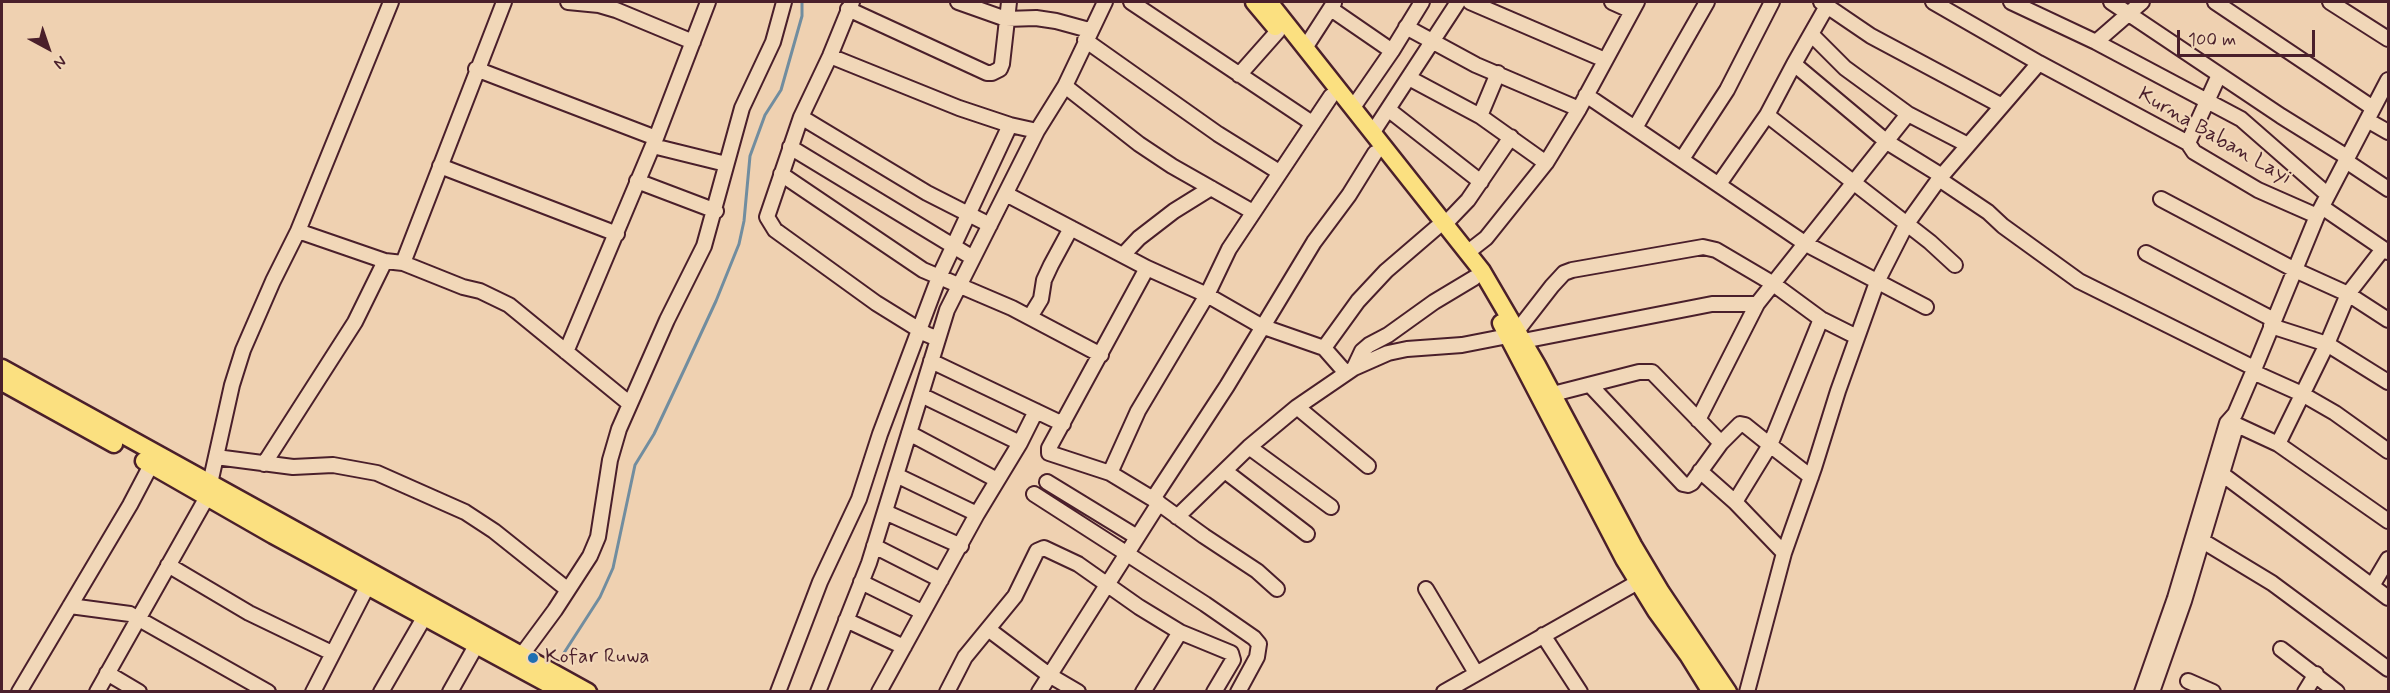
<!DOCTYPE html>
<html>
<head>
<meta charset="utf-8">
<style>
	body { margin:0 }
	#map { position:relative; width:2390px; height:693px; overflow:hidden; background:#efd1b1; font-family:Mynerve,sans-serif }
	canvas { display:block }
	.frame { position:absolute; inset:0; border:3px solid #4a1f2b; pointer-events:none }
	.north { position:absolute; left:18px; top:18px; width:60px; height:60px; -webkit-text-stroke:4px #f1d7b8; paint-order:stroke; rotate:140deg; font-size:16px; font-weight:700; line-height:24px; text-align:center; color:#4a1f2b }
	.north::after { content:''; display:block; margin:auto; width:21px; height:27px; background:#4a1f2b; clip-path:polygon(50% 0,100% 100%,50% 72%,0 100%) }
	.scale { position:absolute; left:2177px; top:30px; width:138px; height:27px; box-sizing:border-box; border:3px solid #4a1f2b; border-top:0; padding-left:8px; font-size:18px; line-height:21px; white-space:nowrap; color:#4a1f2b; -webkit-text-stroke:4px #f1d7b8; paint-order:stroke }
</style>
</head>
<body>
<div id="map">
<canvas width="2390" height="693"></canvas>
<div class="frame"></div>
<div class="north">N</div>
<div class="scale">100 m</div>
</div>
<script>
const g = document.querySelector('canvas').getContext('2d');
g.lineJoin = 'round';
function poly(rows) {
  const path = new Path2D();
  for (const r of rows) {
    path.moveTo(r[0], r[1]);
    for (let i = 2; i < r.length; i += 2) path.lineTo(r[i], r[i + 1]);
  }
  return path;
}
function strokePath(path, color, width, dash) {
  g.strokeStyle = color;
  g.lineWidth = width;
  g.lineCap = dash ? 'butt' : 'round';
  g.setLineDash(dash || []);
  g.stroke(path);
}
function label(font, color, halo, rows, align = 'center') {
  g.font = font + ' Mynerve,sans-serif';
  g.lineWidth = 4.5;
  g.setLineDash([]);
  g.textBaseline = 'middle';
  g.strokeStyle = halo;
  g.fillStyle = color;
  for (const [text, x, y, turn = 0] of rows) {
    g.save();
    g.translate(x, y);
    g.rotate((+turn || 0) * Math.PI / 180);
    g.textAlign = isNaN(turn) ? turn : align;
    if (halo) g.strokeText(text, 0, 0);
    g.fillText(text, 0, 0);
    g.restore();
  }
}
const stream = poly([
	[562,656,600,597,613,568,635,465,654,434,685,368,716,301,739,244,744,221,750,156,765,115,781,90,802,16,802,2]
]);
const minor = poly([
	[568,2,599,5,616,10,693,42],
	[852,2,830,56,801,117,767,217,775,230,876,303,926,334,938,339],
	[958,2,1006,19,1036,18,1056,21,1089,30],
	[1131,2,1312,123],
	[1470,2,1605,60],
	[1612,2,1632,11],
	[1821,2,1871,36,2002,106],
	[1933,2,2039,63,2188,143,2194,152,2258,190,2317,216],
	[2011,2,2096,42,2241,119,2328,195],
	[2111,2,2281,116,2347,157],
	[2215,2,2373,108],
	[2330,2,2388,39],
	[1827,6,1794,64,1887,142,1942,176],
	[848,9,987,73,992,73,1000,69,1002,64,1009,2],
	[1331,9,1392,51],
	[1406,27,1476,65,1579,109],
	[1811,34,1845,68,1908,114,1968,145],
	[1085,40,1218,134,1279,172],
	[2096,42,2142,2],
	[1305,48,1334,3],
	[830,56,959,108,1010,125,1037,131],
	[476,69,656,138],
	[1239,75,1278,31],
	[1409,78,1480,116,1546,163],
	[1065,86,1139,144,1172,166,1253,212],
	[1586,95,1806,244,1926,307],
	[1354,106,1392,51,1422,2],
	[1389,110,1481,182],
	[1767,115,1930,242,1955,265],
	[1480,116,1498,73],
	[801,117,927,193,990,225],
	[2367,120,2388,132],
	[1635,128,1707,2],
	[1373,132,1458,2],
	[2188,143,2219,75],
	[653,146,726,164],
	[790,147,973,258],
	[1682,159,1727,90,1772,2],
	[2346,161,2388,189],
	[440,166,617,234],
	[781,174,923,270,1012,308,1101,355],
	[1939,179,1988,212,2003,226,2079,281,2254,368],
	[637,181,716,211],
	[1719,184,1767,115,1794,64],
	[1006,194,1147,268,1207,295,1261,326,1324,348,1346,373],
	[2161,199,2295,270,2348,294,2388,320],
	[2322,207,2388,252],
	[1445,224,1468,200,1511,137],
	[298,231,385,261,403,263,463,287,480,291,509,305,630,404],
	[1468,252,1486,238,1546,163,1579,109,1637,2],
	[2146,253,2274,320],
	[1123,255,1139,238,1174,211,1211,188],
	[403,263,504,2],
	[1147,268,1049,448,1049,453,1110,473,1153,499,1204,536,1257,571,1277,589],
	[1030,317,1041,299,1044,280,1051,265,1071,228],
	[2271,326,2327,344,2388,382],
	[1517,331,1552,286,1564,273,1572,270,1703,247,1716,250,1772,283,1821,319,1857,337],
	[1523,341,1712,304,1757,304],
	[1324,348,1358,301,1386,271,1436,228],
	[566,352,656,138,708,2],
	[931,361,1063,424],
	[1354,368,1362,351,1369,345,1388,335,1434,302,1474,278],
	[2253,372,2302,394,2335,413,2388,451],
	[1590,385,1683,484,1688,485,1692,483,1721,443,1740,424,1745,425,1770,445,1735,502],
	[1553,394,1639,372,1652,372,1721,443],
	[921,395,1020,443],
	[1297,407,1368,466],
	[1698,420,1757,304,1908,114],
	[2237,425,2278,444,2388,521],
	[909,433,997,480],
	[2278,444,2327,344,2348,294,2383,249],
	[1249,447,1331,507],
	[216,457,293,467,333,465,377,473,465,512,494,531,568,590],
	[264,464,355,322,385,261],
	[1225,471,1307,534],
	[1700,471,1735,502,1784,553],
	[1110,473,1138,411,1207,295,1229,249,1331,96],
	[2222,474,2388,598],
	[896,475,977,514],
	[1811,477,1770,445,1821,319],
	[1047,482,1137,537],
	[1034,494,1205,604,1254,638,1259,644,1257,657,1238,692],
	[1153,499,1227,386,1314,242,1349,195,1375,153],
	[885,512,961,546],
	[1177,517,1249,447,1297,407,1354,368,1388,353,1407,349,1462,345,1508,336],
	[2201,540,2272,583,2388,669],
	[874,546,941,580],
	[168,565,249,613,332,653],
	[861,582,922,612],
	[2372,586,2388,559],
	[1426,589,1476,673],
	[70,606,130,614,268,692],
	[846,620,904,647],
	[988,629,1049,675,1078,692],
	[1543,635,1580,692],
	[2281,649,2337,692],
	[521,656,555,610,590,556,598,537,610,460,619,429,667,320,704,246,742,108,773,42,784,2],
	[107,673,139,692],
	[2188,681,2213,692],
	[19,692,130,505,151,465],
	[97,692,207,497,232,385,243,350,273,281,298,231,391,2],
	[313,692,368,585],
	[381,692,425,616],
	[450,692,477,644],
	[778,692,820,582,859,499,880,434,939,277,1010,125],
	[818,692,869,563,947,310,1037,131,1065,86,1105,2],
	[879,692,977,514,1020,443,1036,411],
	[947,692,965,657,1015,596,1037,551,1044,548,1078,564,1139,607,1180,632,1231,653,1233,660,1214,692],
	[1039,692,1159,503],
	[1143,692,1180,632],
	[1444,692,1638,582],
	[1747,692,1784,553,1814,468,1838,391,1877,282,1906,225,1939,179,2039,63],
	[2142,692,2175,598,2227,423,2235,414,2253,372,2317,216,2388,80],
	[2152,692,2184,601,2235,430],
	[2305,692,2316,674]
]);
const major = poly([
	[1254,2,1275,27],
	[1269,2,1482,271,1537,365,1633,545,1661,592,1728,692],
	[1501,323,1624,559,1656,611,1688,655,1711,692],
	[2,368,588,692],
	[2,382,114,444],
	[144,461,273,535,563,692]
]);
const markers = [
	[533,658,6,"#1f6fb2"]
];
const streetNames = [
	["Kurna Baban Layi",2214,137,30]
];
const poiNames = [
	["Kofar Ruwa",545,658]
];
strokePath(stream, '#718d9f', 3);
strokePath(minor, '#4a1f2b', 18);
strokePath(major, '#4a1f2b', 21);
strokePath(minor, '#f1d7b8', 14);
strokePath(major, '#fbe080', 16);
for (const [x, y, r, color] of markers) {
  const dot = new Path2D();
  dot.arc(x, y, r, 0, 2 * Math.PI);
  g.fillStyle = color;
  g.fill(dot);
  strokePath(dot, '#f1d7b8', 2);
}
label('21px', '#4a1f2b', '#f1d7b8', streetNames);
label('21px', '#4a1f2b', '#f1d7b8', poiNames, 'left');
</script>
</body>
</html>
